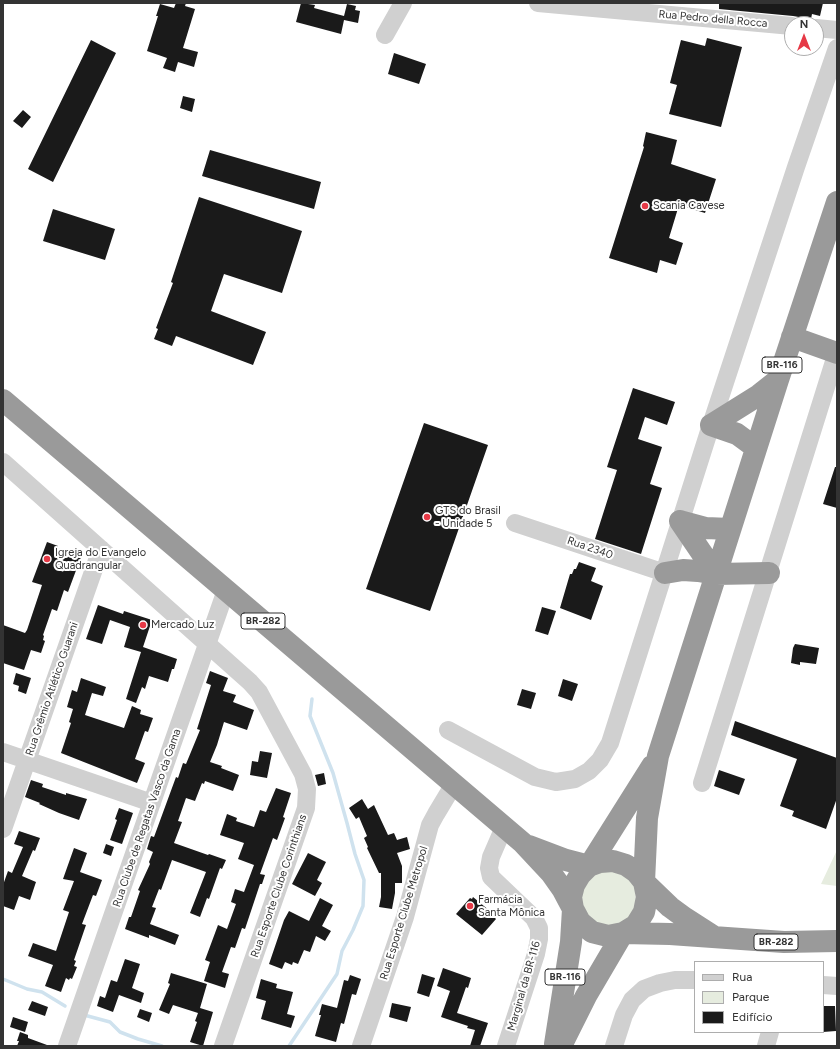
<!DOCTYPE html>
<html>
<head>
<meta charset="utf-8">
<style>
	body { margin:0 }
	#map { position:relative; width:840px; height:1049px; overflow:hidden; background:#fff; font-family:Figtree,sans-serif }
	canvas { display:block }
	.frame { position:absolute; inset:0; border:4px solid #333; pointer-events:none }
	.legend { position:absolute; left:694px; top:961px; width:130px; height:72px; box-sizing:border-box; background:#fff; border:1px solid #adadad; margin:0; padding:5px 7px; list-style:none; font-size:12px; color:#333 }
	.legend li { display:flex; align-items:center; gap:8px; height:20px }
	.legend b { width:20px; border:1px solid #adadad }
	.north { position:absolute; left:784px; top:16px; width:40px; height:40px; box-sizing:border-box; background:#fff; border:1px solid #adadad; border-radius:50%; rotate:0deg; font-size:11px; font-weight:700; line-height:16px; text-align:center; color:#333 }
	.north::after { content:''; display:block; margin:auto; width:14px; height:18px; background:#e63946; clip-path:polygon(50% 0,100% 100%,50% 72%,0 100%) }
</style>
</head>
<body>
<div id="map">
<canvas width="840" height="1049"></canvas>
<div class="frame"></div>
<ul class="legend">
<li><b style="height:5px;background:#d0d0d0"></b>Rua</li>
<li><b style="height:11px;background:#e6ecdf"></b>Parque</li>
<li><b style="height:11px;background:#1a1a1a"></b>Edifício</li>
</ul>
<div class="north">N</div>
</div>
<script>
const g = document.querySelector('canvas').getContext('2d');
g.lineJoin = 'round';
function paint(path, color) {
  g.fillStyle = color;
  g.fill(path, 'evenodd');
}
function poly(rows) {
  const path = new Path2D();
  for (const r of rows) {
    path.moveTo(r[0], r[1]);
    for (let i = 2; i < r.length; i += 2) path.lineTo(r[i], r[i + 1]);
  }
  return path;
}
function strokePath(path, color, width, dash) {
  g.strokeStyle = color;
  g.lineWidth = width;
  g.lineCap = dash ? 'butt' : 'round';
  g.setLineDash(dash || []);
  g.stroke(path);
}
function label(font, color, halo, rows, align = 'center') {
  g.font = font + ' Figtree,sans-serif';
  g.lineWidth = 4;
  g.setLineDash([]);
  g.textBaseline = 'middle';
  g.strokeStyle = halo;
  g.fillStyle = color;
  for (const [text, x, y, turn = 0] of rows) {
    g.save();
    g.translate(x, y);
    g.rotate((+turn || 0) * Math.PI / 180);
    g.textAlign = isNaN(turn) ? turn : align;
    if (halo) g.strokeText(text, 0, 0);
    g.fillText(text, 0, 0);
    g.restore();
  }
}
const green = poly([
	[837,850,837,886,821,884],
	[610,868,634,881,637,908,623,923,603,926,590,919,583,908,581,894,590,876]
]);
const stream = poly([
	[3,979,27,989,42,992,65,1006],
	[84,1015,110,1022,120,1032,138,1039,162,1046],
	[289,1046,337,974,342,951,353,930,363,906,364,880,355,854,347,823,333,773,310,716,312,699]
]);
const building = poly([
	[176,3,186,3,185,6,195,9,183,48,198,52,194,67,178,62,175,72,163,68,167,58,147,51,158,16,156,16,160,4,174,8],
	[301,3,315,5,314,8,344,16,347,4,356,6,355,10,360,11,358,23,344,20,341,34,296,22],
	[719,3,823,3,820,16,812,14,811,19,793,16,719,9],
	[707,38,742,47,721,127,669,114,677,85,670,83,681,40,705,46],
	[91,40,116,53,53,182,28,169],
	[394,53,426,64,419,84,388,74],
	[183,96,195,99,192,112,180,108],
	[23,110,31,117,22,128,13,121],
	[646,132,677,140,671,164,716,179,705,213,679,205,669,238,683,243,676,265,660,260,657,273,609,258,644,147,643,146],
	[210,150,321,182,314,209,202,176],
	[199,197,302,231,282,293,224,274,211,311,266,332,253,365,176,336,172,346,154,339,158,329,156,328,173,283,171,282],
	[53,209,115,229,105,260,43,241],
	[633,388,675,402,667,425,645,417,638,439,662,447,650,484,662,488,641,554,595,539,617,470,607,467],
	[424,423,488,445,430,611,366,589],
	[835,467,837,467,837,508,823,504],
	[47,542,58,546,57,548,81,557,68,592,64,590,57,611,52,609,43,635,44,636,43,640,45,641,41,653,31,650,24,670,3,663,3,625,25,633,27,630,42,585,32,582],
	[579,562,596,568,591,581,603,586,591,620,560,608,570,574,572,574,574,569,576,569],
	[98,605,123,614,124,611,152,620,143,647,177,659,174,669,172,669,168,682,149,676,145,689,142,687,136,703,126,699,141,652,124,647,130,627,110,620,102,644,86,639],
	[542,607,556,611,548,635,535,631],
	[795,644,819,648,816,664,800,662,800,665,791,663,793,648],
	[210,671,228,678,223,691,236,695,233,702,254,710,247,730,224,722,217,745,210,762,222,766,221,768,239,775,233,791,205,781,204,784,202,783,195,801,186,798,178,821,182,822,174,843,208,855,209,854,226,860,222,869,220,868,209,899,207,898,200,917,190,913,206,872,172,860,161,890,159,889,152,907,156,908,150,924,179,935,175,945,149,935,149,938,125,929,129,917,131,917,140,891,138,890,150,864,149,862,153,852,147,849,151,836,154,837,176,777,178,778,183,763,186,764,200,730,197,729,211,685,206,683],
	[16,673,31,678,26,694,18,691,19,686,13,684],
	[81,678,106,687,103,696,92,693,85,715,124,728,132,706,141,710,140,714,153,718,148,732,145,731,135,759,145,763,137,783,61,753,71,723,69,722,73,709,67,707,72,690,77,692],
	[563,679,578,684,572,701,558,696],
	[522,689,536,693,531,709,517,705],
	[735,721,837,758,837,798,826,829,792,816,794,811,780,806,797,759,731,735],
	[260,751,272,753,267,778,250,775,252,761,258,762],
	[719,770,745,779,739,795,714,786],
	[324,773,326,784,318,786,315,775],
	[31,780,43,784,42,787,66,795,66,793,87,799,79,820,59,813,39,804,40,803,25,797],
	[276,788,291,793,283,817,285,818,277,840,273,838,260,874,265,875,262,884,260,884,245,929,242,928,235,948,231,947,222,972,229,974,225,988,204,981,210,962,205,960,218,925,227,929,236,904,231,902,235,889,244,892,254,865,238,859,244,843,220,835,227,814,237,818,236,821,254,827,260,810,266,812],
	[362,799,368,809,374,805,388,835,394,833,397,840,407,837,410,849,397,853,402,866,402,883,395,883,395,893,392,909,379,907,381,897,381,873,379,873,367,848,368,847,364,838,367,836,359,817,356,819,349,808],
	[119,808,133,813,122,844,110,840,117,820,115,819],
	[19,831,40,838,35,851,33,850,22,876,36,882,30,900,19,896,14,910,3,906,3,885,8,871,12,873,23,847,14,844],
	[106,844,114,847,111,856,103,853],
	[74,848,87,853,80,872,102,880,96,896,93,895,82,924,86,925,74,960,76,961,74,966,77,967,72,979,70,978,69,980,66,978,61,992,45,986,53,965,28,956,33,943,56,951,69,912,63,910,74,881,63,879],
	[308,853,326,862,317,880,322,883,315,896,292,884],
	[473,897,496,916,494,917,496,919,482,935,456,914,470,898,472,899],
	[320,898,333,905,322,926,331,931,325,941,316,936,310,952,304,950,298,964,293,962,292,965,285,962,282,969,269,964,284,920,289,911,309,921],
	[125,959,140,964,132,988,144,993,141,1003,119,995,113,1012,97,1006,100,996,105,998,111,980,117,982],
	[443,968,471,978,468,988,466,987,457,1013,488,1023,480,1046,470,1046,475,1030,467,1028,468,1026,441,1017,450,991,437,986],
	[171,973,207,984,200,1008,213,1012,203,1046,190,1042,197,1022,195,1021,198,1013,173,1005,169,1014,159,1010,170,984,168,983],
	[422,974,435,978,429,997,417,993],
	[350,975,361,979,356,995,352,994,344,1024,341,1023,336,1042,315,1036,321,1015,319,1015,322,1004,337,1008,344,980,348,981],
	[261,979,277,984,276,988,293,992,287,1014,295,1016,291,1028,261,1019,266,1001,256,998],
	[32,1001,48,1007,45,1016,28,1010],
	[392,1003,411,1007,407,1022,389,1017],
	[823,1006,835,1006,836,1031,823,1032],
	[140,1009,152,1013,149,1022,137,1017],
	[13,1017,28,1022,25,1032,10,1027],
	[20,1032,28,1035,28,1038,47,1045,47,1046,17,1046,19,1041,17,1041]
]);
const minor = poly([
	[538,3,792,26],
	[816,28,837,30],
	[385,35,403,3],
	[3,462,250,682,259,692,303,774,307,789,306,808,223,1046],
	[515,523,665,573],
	[448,730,535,777,556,782,575,779,589,771,600,760,610,743,711,425,796,167,837,48],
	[3,752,152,803],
	[702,783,837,352],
	[504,827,491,857,489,868,491,877,534,918,539,928,539,939,536,954,506,1046],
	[3,829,101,549],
	[823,985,837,986],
	[67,1046,226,590],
	[361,1046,405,917,430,825,436,814,454,784],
	[614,1046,624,1015,632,1000,644,989,660,983,675,980,695,980],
	[766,1046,770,1032]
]);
const highway = poly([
	[792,337,837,353],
	[3,400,523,843,551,873,563,890,580,922,592,932,608,936,623,933,670,934,784,942,837,941],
	[711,425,759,395,778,380],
	[711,425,737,434,756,448],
	[680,521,716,574],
	[680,521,706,528,730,529],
	[665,573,683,570,698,571,716,574,769,573],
	[529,846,566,860,589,866],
	[589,866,600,862,613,861,626,865,636,872,644,882,670,907,685,918,713,936],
	[555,1044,571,942,573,909,571,897,574,885,580,875,589,866,652,766],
	[561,1046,586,996,623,933,636,925,644,912,647,897,644,882,647,818,658,756,778,380,837,202]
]);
const markers = [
	[645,206,4,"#e63946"],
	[427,517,4,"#e63946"],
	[47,559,4,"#e63946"],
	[143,625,4,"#e63946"],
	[470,906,4,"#e63946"]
];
const shields = [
	[782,365,40],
	[263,621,44],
	[776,942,44],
	[565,977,40]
];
const shieldNames = [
	["BR-116",782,365],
	["BR-282",263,621],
	["BR-282",776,942],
	["BR-116",565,977]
];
const streetNames = [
	["Rua Pedro della Rocca",713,19,5],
	["Rua 2340",590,548,19],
	["Rua Grêmio Atlético Guarani",52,689,-71],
	["Rua Clube de Regatas Vasco da Gama",147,818,-71],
	["Rua Esporte Clube Corinthians",279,886,-71],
	["Rua Esporte Clube Metropol",404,913,-73],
	["Marginal da BR-116",524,986,-74]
];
const poiNames = [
	["Scania Cavese",653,206],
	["GTS do Brasil",435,511],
	["- Unidade 5",435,524],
	["Igreja do Evangelo",55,553],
	["Quadrangular",55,566],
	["Mercado Luz",151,625],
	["Farmácia",478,900],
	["Santa Mônica",478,913]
];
paint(green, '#e6ecdf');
strokePath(stream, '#cfe2ee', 3.5);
paint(building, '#1a1a1a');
strokePath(minor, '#d0d0d0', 18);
strokePath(highway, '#9a9a9a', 22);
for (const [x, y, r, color] of markers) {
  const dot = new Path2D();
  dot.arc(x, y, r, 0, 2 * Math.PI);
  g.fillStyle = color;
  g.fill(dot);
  strokePath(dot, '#fff', 1.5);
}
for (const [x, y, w] of shields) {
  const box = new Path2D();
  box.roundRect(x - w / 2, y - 8, w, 16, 3);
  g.fillStyle = '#fff';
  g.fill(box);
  strokePath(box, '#333', 1);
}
label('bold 10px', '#333', null, shieldNames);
label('11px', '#333', '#fff', streetNames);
label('11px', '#333', '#fff', poiNames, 'left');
</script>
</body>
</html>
